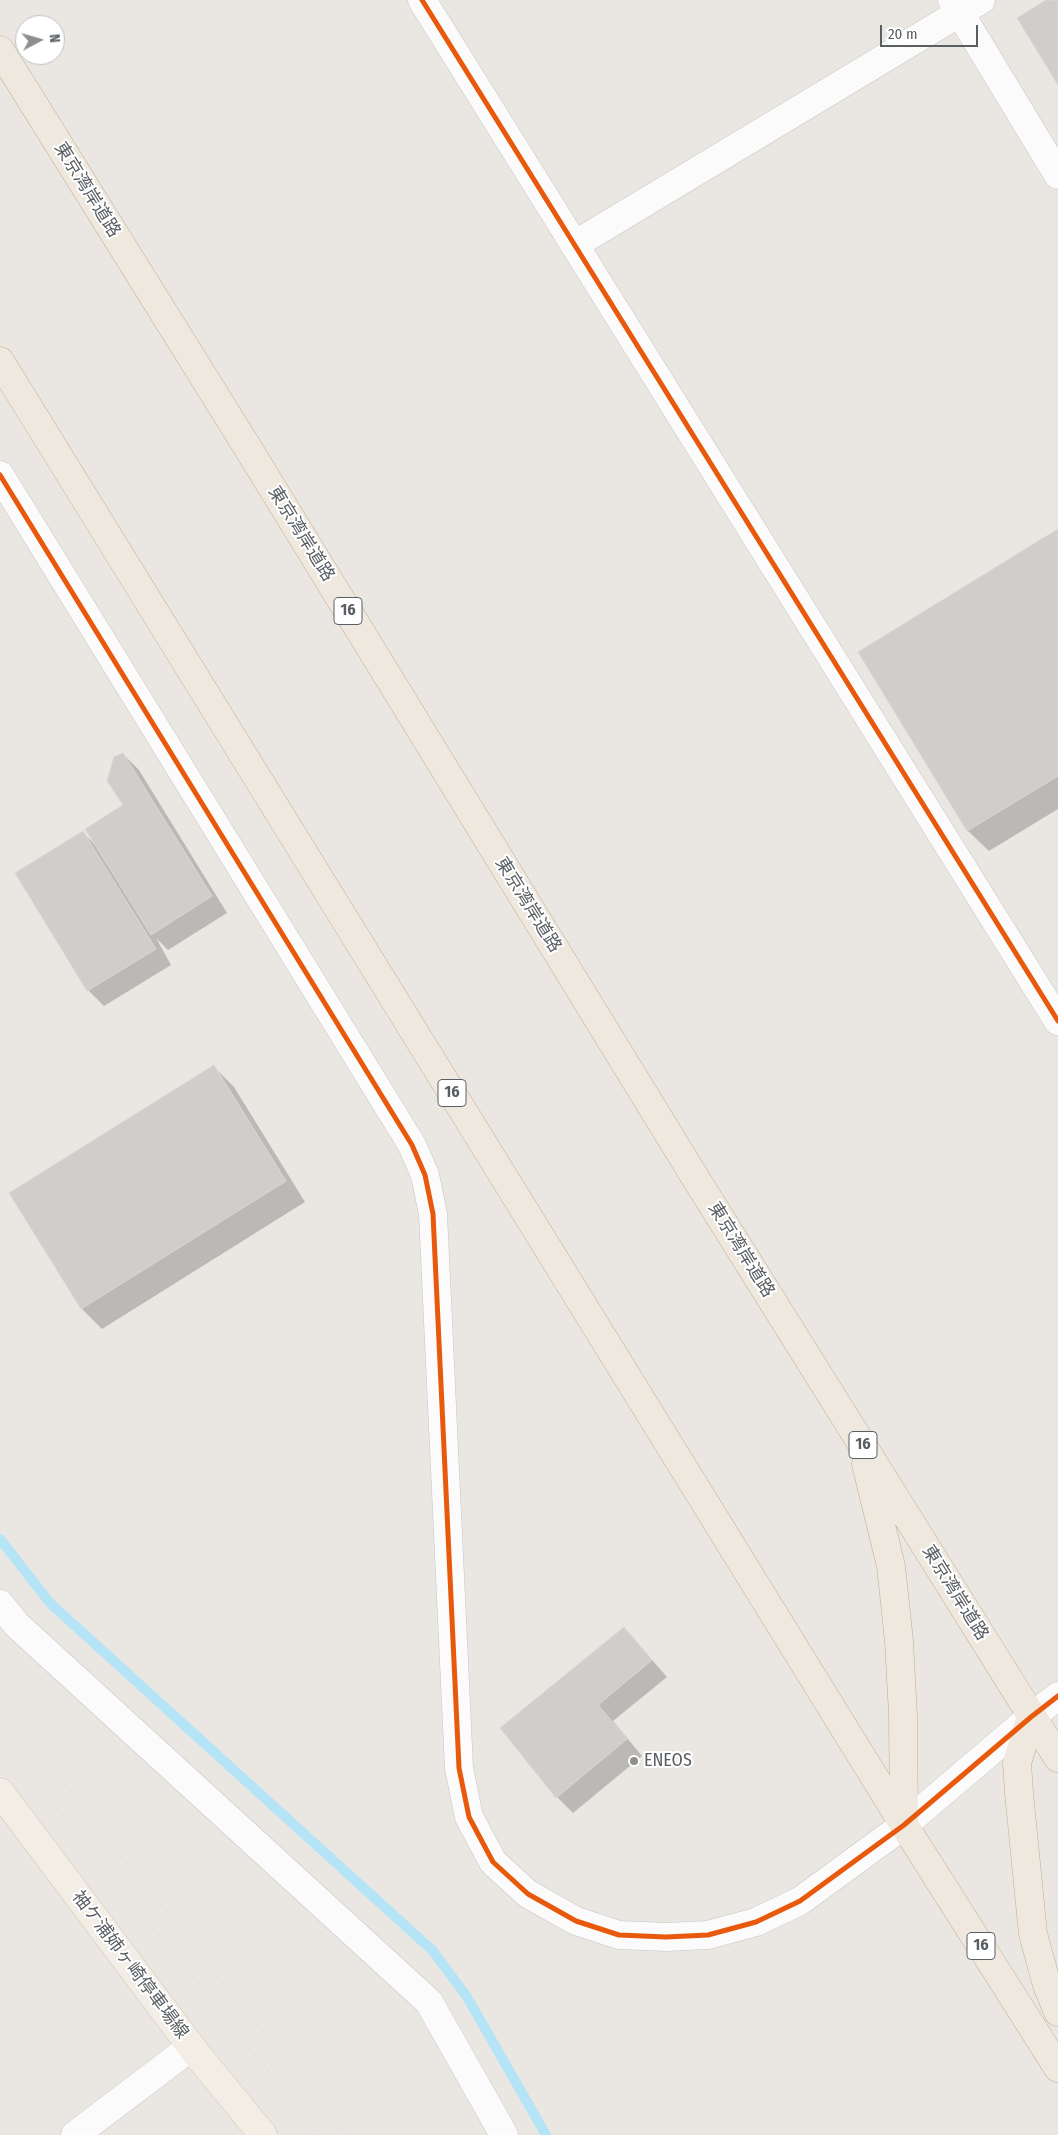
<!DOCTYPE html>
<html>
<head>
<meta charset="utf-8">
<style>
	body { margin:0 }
	#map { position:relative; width:1058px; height:2135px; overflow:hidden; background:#eae7e3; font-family:"Fira Sans Condensed",sans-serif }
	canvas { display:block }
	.north { position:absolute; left:15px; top:15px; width:50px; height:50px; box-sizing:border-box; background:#fff; border:1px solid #bdbfc0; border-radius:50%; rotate:84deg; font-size:14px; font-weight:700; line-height:20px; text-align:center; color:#595e62 }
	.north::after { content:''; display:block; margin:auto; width:18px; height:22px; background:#8c8e8f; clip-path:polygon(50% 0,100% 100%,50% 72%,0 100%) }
	.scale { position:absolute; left:880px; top:25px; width:98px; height:22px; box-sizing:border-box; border:2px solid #595e62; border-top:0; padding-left:6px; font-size:15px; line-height:18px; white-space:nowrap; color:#595e62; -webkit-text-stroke:4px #fff; paint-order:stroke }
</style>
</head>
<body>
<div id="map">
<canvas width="1058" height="2135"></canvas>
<div class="north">N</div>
<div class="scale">20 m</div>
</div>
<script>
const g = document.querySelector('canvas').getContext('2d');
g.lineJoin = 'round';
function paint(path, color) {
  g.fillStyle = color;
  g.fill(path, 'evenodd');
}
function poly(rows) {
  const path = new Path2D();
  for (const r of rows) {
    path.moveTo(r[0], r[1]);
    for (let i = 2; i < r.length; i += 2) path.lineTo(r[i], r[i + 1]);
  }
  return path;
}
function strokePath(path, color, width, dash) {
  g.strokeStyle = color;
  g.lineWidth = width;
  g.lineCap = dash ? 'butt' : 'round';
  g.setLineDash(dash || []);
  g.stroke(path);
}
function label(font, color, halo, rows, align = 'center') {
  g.font = font + ' "Fira Sans Condensed","Noto Sans JP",sans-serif';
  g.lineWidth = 4;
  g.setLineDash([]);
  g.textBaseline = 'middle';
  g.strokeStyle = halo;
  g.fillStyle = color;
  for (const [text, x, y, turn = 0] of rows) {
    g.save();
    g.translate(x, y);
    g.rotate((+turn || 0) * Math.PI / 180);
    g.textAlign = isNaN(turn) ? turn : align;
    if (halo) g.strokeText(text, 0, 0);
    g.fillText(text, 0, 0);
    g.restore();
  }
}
const shadow = poly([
	[1058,530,1058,809,989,851,968,831,860,653],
	[123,754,139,770,227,913,168,950,156,938,171,965,104,1006,88,990,17,874,83,832,94,844,125,805],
	[213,1066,234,1087,305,1202,102,1329,82,1309,10,1193],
	[624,1628,667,1677,613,1721,642,1756,573,1813,557,1797]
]);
const stream = poly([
	[0,1539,50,1603,433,1951,467,1997,546,2135]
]);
const building = poly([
	[1046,0,1058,0,1058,85,1017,18,1046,0],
	[1058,529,1058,776,967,831,858,652,1058,529],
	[123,753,212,896,151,935,85,829,123,805,107,781,114,757,123,753],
	[83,831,156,949,87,991,15,873,83,831],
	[214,1065,286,1181,81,1309,9,1193,214,1065],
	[624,1627,652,1660,598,1705,627,1739,556,1798,500,1728,624,1627]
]);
const minor = poly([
	[422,0,1058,1021],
	[952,0,1058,175],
	[574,245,981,0],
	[0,475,412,1145,425,1175,433,1214,459,1768,469,1817,493,1862,528,1894,576,1921,619,1935,666,1937,708,1935,756,1922,800,1901,904,1825,1031,1717,1058,1696],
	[0,1604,17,1625,429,2002,504,2135],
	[75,2135,191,2047]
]);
const major = poly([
	[0,1792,199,2057,263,2135]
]);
const highway = poly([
	[0,50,246,445,693,1174,1058,1758],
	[0,361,904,1825,1058,2068],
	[866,1464,891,1566,899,1641,903,1715,904,1825],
	[1031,1717,1017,1763,1019,1793,1033,1934,1047,1985,1058,2012]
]);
const rail = poly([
	[0,1703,240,2004,348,2135],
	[0,1738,320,2135]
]);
const cycleway = poly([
	[422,0,1058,1021],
	[0,475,412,1145,425,1175,433,1214,459,1768,469,1817,493,1862,528,1894,576,1921,619,1935,666,1937,708,1935,756,1922,800,1901,904,1825,1031,1717,1058,1696]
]);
const markers = [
	[634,1761,5,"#8c8e8f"]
];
const shields = [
	[348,611,28],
	[452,1093,28],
	[863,1445,28],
	[981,1946,28]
];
const shieldNames = [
	["16",348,611],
	["16",452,1093],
	["16",863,1445],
	["16",981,1946]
];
const streetNames = [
	["東京湾岸道路",87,190,58],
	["東京湾岸道路",301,534,58],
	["東京湾岸道路",528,905,58],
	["東京湾岸道路",741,1250,58],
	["東京湾岸道路",955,1593,58],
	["袖ケ浦姉ヶ崎停車場線",130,1965,53]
];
const poiNames = [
	["ENEOS",644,1761]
];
paint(shadow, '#0003');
strokePath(stream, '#b5e4f7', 10);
paint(building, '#d0cecc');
strokePath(building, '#dad6d2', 1);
strokePath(minor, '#c5c5c4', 29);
strokePath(major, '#d3c4af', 29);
strokePath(highway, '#c1ac90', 29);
strokePath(minor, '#fcfbfb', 28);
strokePath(major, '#f2eee6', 28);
strokePath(highway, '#eee8df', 28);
strokePath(rail, '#e1e1e0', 4, [1, 6]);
strokePath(cycleway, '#e8590c', 5);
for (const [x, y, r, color] of markers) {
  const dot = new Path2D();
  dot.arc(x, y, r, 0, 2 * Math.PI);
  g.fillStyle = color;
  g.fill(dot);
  strokePath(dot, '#fff', 2);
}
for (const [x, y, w] of shields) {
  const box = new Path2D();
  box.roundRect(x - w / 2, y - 13.5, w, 27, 4);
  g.fillStyle = '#fff';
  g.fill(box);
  strokePath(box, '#595e62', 1);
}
label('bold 16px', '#595e62', null, shieldNames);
label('18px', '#595e62', '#fff', streetNames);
label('18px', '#595e62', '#fff', poiNames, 'left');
</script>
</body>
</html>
